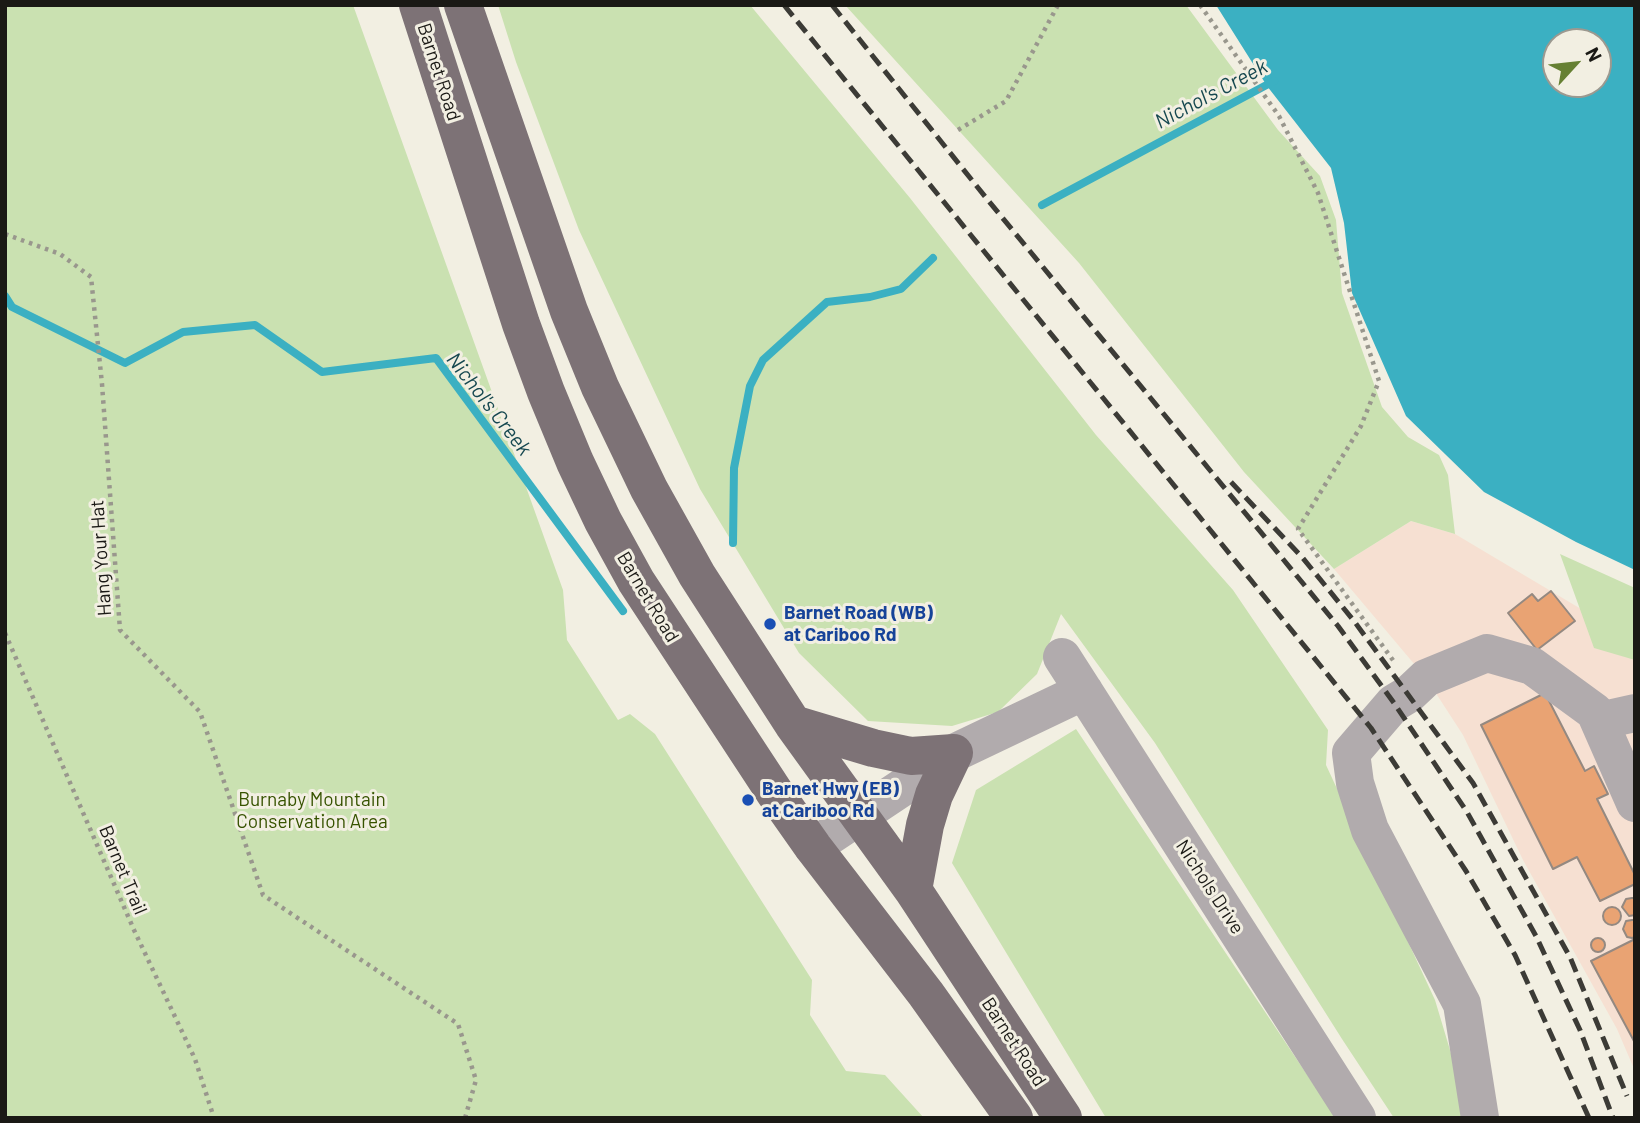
<!DOCTYPE html>
<html>
<head>
<meta charset="utf-8">
<style>
	body { margin:0 }
	#map { position:relative; width:1640px; height:1123px; overflow:hidden; background:#f2efe2; font-family:Barlow,sans-serif }
	canvas { display:block }
	.frame { position:absolute; inset:0; border:7px solid #1a1915; pointer-events:none }
	.north { position:absolute; left:1542px; top:28px; width:70px; height:70px; box-sizing:border-box; background:#f2efe2; border:2px solid #9c9990; border-radius:50%; rotate:63deg; font-size:19px; font-weight:700; line-height:28px; text-align:center; color:#1a1915 }
	.north::after { content:''; display:block; margin:auto; width:24px; height:32px; background:#668033; clip-path:polygon(50% 0,100% 100%,50% 72%,0 100%) }
</style>
</head>
<body>
<div id="map">
<canvas width="1640" height="1123"></canvas>
<div class="frame"></div>
<div class="north">N</div>
</div>
<script>
const g = document.querySelector('canvas').getContext('2d');
g.lineJoin = 'round';
function paint(path, color) {
  g.fillStyle = color;
  g.fill(path, 'evenodd');
}
function poly(rows) {
  const path = new Path2D();
  for (const r of rows) {
    if (r.length === 3) {
      path.moveTo(r[0] + r[2], r[1]);
      path.arc(r[0], r[1], r[2], 0, 2 * Math.PI);
      continue;
    }
    path.moveTo(r[0], r[1]);
    for (let i = 2; i < r.length; i += 2) path.lineTo(r[i], r[i + 1]);
  }
  return path;
}
function strokePath(path, color, width, dash) {
  g.strokeStyle = color;
  g.lineWidth = width;
  g.lineCap = dash ? 'butt' : 'round';
  g.setLineDash(dash || []);
  g.stroke(path);
}
function label(font, color, halo, rows, align = 'center') {
  g.font = font + ' Barlow,sans-serif';
  g.lineWidth = 6;
  g.setLineDash([]);
  g.textBaseline = 'middle';
  g.strokeStyle = halo;
  g.fillStyle = color;
  for (const [text, x, y, turn = 0] of rows) {
    g.save();
    g.translate(x, y);
    g.rotate((+turn || 0) * Math.PI / 180);
    g.textAlign = isNaN(turn) ? turn : align;
    if (halo) g.strokeText(text, 0, 0);
    g.fillText(text, 0, 0);
    g.restore();
  }
}
const industrial = poly([
	[1411,521,1455,534,1613,628,1635,635,1635,1071,1617,1029,1523,860,1463,735,1426,678,1334,569]
]);
const green = poly([
	[5,5,353,5,563,590,567,640,618,720,630,714,655,734,812,980,810,1015,846,1071,885,1075,924,1118,5,1118],
	[498,5,750,5,910,198,1096,435,1233,590,1328,730,1326,765,1435,1000,1468,1110,1466,1118,1394,1118,1342,1039,1155,743,1061,614,1037,674,998,712,952,726,868,721,799,653,700,489,579,230,516,62],
	[845,5,1186,5,1278,130,1320,176,1336,220,1342,293,1382,407,1408,437,1439,455,1448,475,1455,534,1411,521,1334,569,1244,472,1079,263],
	[1560,554,1635,588,1635,660,1594,648],
	[1076,729,1336,1118,1106,1118,952,863,976,790]
]);
const water = poly([
	[1216,5,1635,5,1635,570,1576,542,1484,492,1406,416,1352,293,1344,223,1331,168,1267,86],
	[1556,42,1598,42,1598,84,1556,84]
]);
const stream = poly([
	[1042,205,1274,81],
	[5,296,12,307,125,363,183,332,255,325,322,372,436,358,623,611],
	[733,543,734,468,750,386,763,360,827,302,870,297,901,289,933,258]
]);
const building = poly([
	[1551,591,1575,621,1537,650,1508,613,1532,594,1538,601,1551,591],
	[1545,693,1585,771,1594,766,1608,794,1597,799,1635,875,1635,884,1600,901,1577,857,1553,869,1481,725,1545,693],
	[1632,898,1635,898,1635,915,1629,916,1622,907,1626,899,1632,898],
	[1612,916,9],
	[1632,920,1635,920,1635,937,1632,938,1627,937,1623,929,1626,921,1632,920],
	[1598,945,7],
	[1635,939,1635,1043,1591,961,1635,939]
]);
const path = poly([
	[1200,5,1279,116,1318,193,1379,381,1361,426,1298,529,1395,663],
	[958,130,1006,101,1058,5],
	[5,234,60,254,91,277,102,384,120,630,200,712,263,895,458,1024,476,1080,465,1118],
	[5,633,134,930,195,1059,214,1118]
]);
const minor = poly([
	[1062,657,1357,1118],
	[1599,721,1635,713],
	[813,847,954,753,1084,691],
	[1480,1118,1462,1004,1370,830,1355,783,1351,753,1394,703,1409,694,1426,678,1487,653,1532,666,1595,712,1635,803]
]);
const major = poly([
	[418,5,521,324,546,392,575,462,603,521,636,581,775,793,813,847,926,994,1014,1118],
	[463,5,569,311,600,387,649,489,697,575,793,724,913,890,1063,1118],
	[793,724,873,748,911,756,954,753,934,795,925,825,913,890]
]);
const rail = poly([
	[784,5,1371,728,1466,871,1515,955,1589,1118],
	[832,5,987,199,1338,626,1394,703,1467,812,1536,936,1580,1030,1613,1118],
	[1231,482,1302,557,1354,621,1473,783,1570,957,1627,1096]
]);
const markers = [
	[770,624,7,"#1a4fb4"],
	[748,800,7,"#1a4fb4"]
];
const streetNames = [
	["Barnet Road",439,72,72],
	["Hang Your Hat",101,558,-94],
	["Barnet Road",648,597,59],
	["Barnet Trail",123,870,67],
	["Nichols Drive",1210,887,57],
	["Barnet Road",1014,1042,57]
];
const transitNames = [
	["Barnet Road (WB)",784,613],
	["at Cariboo Rd",784,635],
	["Barnet Hwy (EB)",762,789],
	["at Cariboo Rd",762,811]
];
const parkNames = [
	["Burnaby Mountain",312,800],
	["Conservation Area",312,822]
];
const waterNames = [
	["Nichol's Creek",1211,94,-28],
	["Nichol's Creek",489,404,52]
];
paint(industrial, '#f6e0d2');
paint(green, '#cae1b1');
paint(water, '#3bb0c2');
strokePath(stream, '#3bb0c2', 8);
paint(building, '#e9a373');
strokePath(building, '#948981', 2);
strokePath(path, '#99978d', 4.5, [3.5, 5]);
strokePath(minor, '#b1abad', 38);
strokePath(major, '#7d7276', 38);
strokePath(rail, '#3c3b36', 5, [14, 7]);
for (const [x, y, r, color] of markers) {
  const dot = new Path2D();
  dot.arc(x, y, r, 0, 2 * Math.PI);
  g.fillStyle = color;
  g.fill(dot);
  strokePath(dot, '#f2efe2', 2.5);
}
label('19px', '#1a1915', '#f2efe2', streetNames);
label('bold 19px', '#164399', '#f2efe2', transitNames, 'left');
label('19px', '#375300', '#f2efe2', parkNames);
label('italic 21px', '#164850', '#f2efe2', waterNames);
</script>
</body>
</html>
